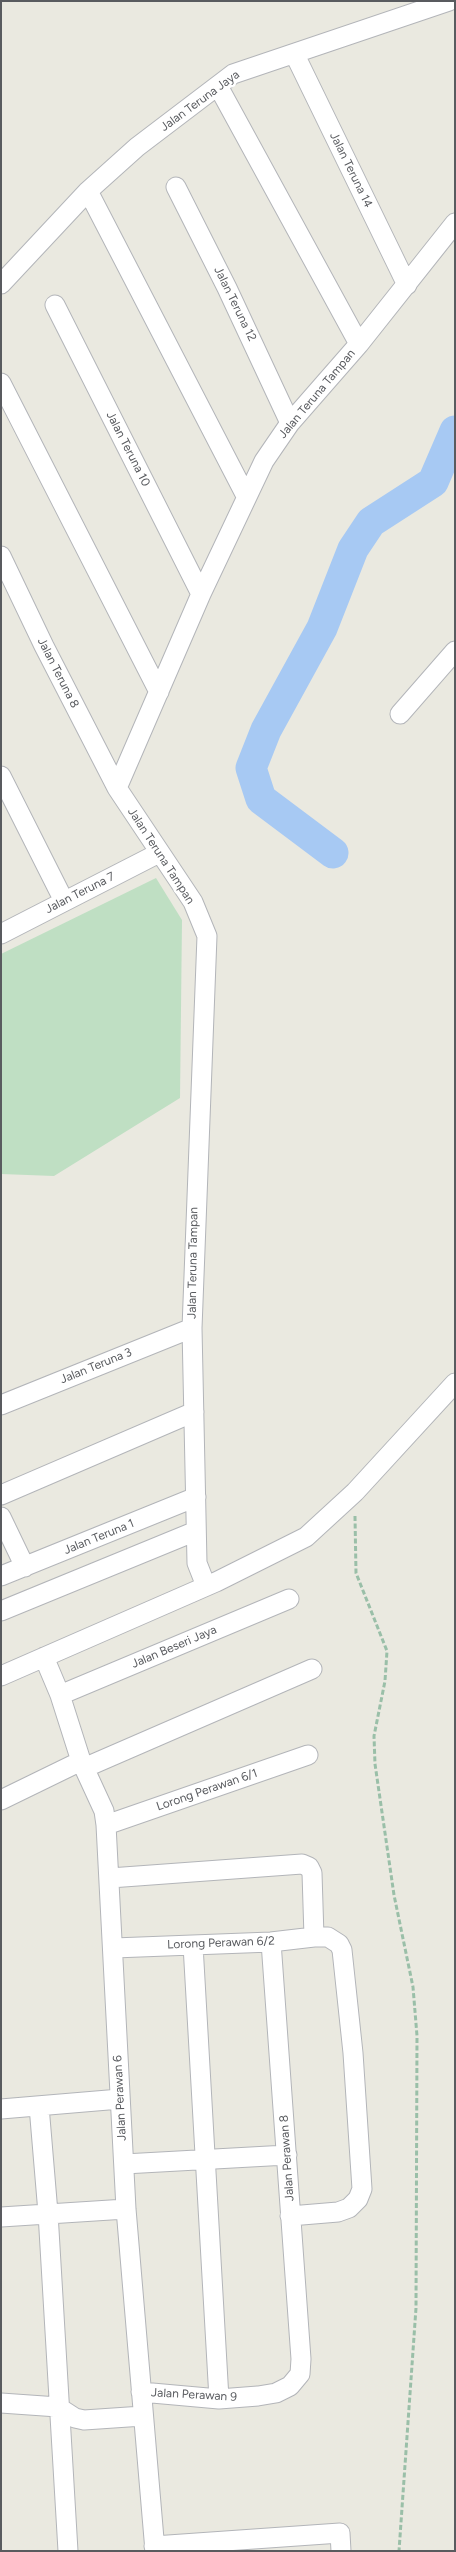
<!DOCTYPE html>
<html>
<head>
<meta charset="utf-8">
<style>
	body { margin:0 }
	#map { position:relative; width:456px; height:2552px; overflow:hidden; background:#eae9e0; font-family:Figtree,sans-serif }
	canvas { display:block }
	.frame { position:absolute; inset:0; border:2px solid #595b5f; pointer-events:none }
</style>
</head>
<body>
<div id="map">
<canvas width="456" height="2552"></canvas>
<div class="frame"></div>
</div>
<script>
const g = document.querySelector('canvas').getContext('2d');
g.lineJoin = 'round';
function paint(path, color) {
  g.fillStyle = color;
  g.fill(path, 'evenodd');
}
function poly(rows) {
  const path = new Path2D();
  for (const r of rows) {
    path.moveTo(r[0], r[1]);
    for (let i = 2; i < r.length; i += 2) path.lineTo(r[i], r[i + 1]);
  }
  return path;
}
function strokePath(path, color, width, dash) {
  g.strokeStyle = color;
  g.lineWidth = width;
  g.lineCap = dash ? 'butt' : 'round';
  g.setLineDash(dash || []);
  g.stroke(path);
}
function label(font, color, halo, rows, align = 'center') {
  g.font = font + ' Figtree,sans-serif';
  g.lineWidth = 5;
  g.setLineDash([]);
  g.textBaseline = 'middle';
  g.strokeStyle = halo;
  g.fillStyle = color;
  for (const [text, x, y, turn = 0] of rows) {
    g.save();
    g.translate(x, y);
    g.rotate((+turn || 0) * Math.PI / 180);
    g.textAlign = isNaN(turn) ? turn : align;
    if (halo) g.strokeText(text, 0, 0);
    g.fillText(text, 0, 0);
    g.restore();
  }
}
const green = poly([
	[156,878,182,920,180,1098,54,1176,1,1174,1,954]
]);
const river = poly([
	[333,853,261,799,251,768,266,730,322,628,353,549,371,522,433,482,455,431]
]);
const path = poly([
	[355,1516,356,1573,387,1651,385,1681,374,1736,375,1764,394,1895,413,1987,417,2036,416,2308,399,2551]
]);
const minor = poly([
	[295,55,407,285],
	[218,86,359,344],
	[176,187,227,288,290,423],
	[88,191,246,496],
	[1,284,88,191,137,147,233,74,449,1],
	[55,305,201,594],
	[1,383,159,692],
	[1,556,44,646,117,788],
	[400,714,455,651],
	[1,776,64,901],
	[1,934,159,853],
	[1,1405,192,1328],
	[1,1495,194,1412],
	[1,1517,25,1567],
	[1,1576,196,1497],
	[206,1586,197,1563,192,1328,207,936,193,902,117,788,201,594,264,461,290,423,359,344,455,223],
	[1,1611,196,1531],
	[44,1657,60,1695,81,1761,104,1811,106,1825,126,2209,155,2551],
	[1,1676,216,1582,306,1537,355,1492,455,1383],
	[60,1695,289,1599],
	[84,1768,312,1669],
	[1,1800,81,1761],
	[106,1825,308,1755],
	[110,1878,302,1864,309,1867,312,1873,314,1937],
	[193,1945,219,2399],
	[114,1948,271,1942,314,1937,328,1937,339,1944,342,1950,353,2053,362,2189,358,2199,349,2208,338,2212,290,2216],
	[39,2106,48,2213,68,2551],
	[1,2109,120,2099],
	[124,2164,287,2155],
	[1,2217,126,2209],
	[141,2392,219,2399,258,2396,276,2393,290,2386,300,2374,301,2359,271,1942],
	[1,2403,58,2407,75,2418,84,2420,143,2416],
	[154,2546,340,2533,341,2551]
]);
const streetNames = [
	["Jalan Teruna Jaya",200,101,-36],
	["Jalan Teruna 14",351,170,64],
	["Jalan Teruna 12",235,304,64],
	["Jalan Teruna Tampan",317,394,-50],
	["Jalan Teruna 10",128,449,63],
	["Jalan Teruna 8",58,673,63],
	["Jalan Teruna Tampan",161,856,57],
	["Jalan Teruna 7",80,893,-27],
	["Jalan Teruna Tampan",193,1263,-89],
	["Jalan Teruna 3",96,1366,-22],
	["Jalan Teruna 1",99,1537,-22],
	["Jalan Beseri Jaya",174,1647,-23],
	["Lorong Perawan 6/1",207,1790,-19],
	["Lorong Perawan 6/2",221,1943,-2],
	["Jalan Perawan 6",120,2098,-93],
	["Jalan Perawan 8",287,2158,-94],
	["Jalan Perawan 9",194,2395,3]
];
paint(green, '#bfdfc3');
strokePath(river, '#a7c9f3', 31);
strokePath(minor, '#b3b5b9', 21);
strokePath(path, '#9abfa8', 3, [5, 2.5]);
strokePath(minor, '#fff', 19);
label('12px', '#595b5f', '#fff', streetNames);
</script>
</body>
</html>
